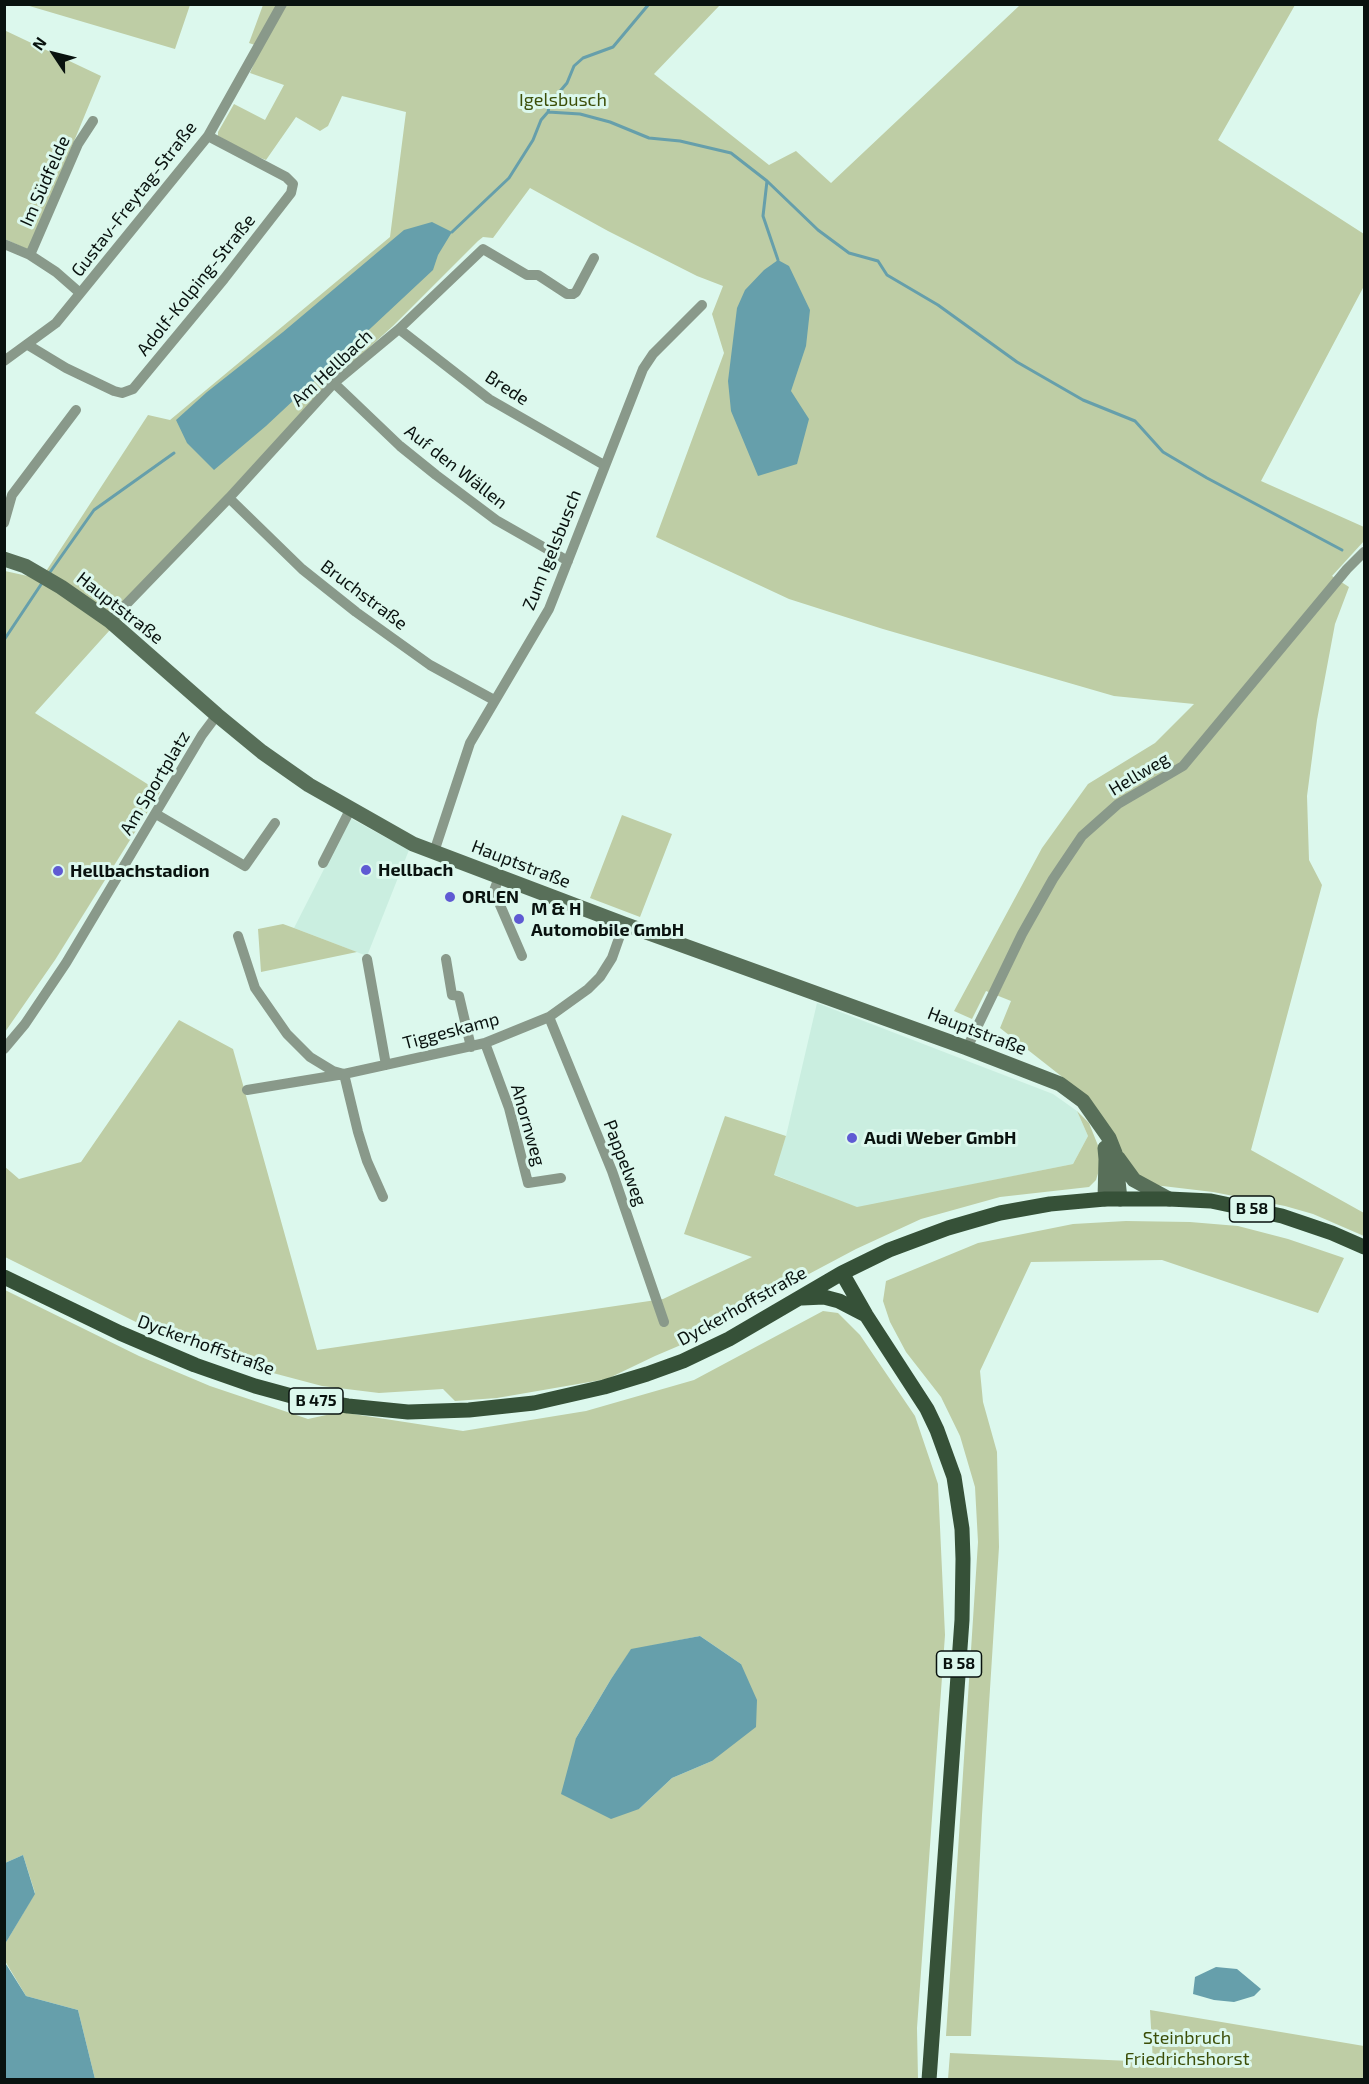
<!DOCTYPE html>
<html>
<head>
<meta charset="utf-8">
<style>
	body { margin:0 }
	#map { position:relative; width:1369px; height:2084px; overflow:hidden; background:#dcf8ed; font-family:"Exo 2",sans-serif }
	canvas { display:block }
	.frame { position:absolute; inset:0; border:6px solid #09120f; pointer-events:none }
	.north { position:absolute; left:24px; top:24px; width:60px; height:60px; -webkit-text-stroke:4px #dcf8ed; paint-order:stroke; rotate:305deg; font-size:16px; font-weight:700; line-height:24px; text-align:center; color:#09120f }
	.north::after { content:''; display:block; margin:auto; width:21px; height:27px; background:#09120f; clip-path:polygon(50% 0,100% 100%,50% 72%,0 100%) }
</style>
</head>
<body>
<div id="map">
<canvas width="1369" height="2084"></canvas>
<div class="frame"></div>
<div class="north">N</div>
</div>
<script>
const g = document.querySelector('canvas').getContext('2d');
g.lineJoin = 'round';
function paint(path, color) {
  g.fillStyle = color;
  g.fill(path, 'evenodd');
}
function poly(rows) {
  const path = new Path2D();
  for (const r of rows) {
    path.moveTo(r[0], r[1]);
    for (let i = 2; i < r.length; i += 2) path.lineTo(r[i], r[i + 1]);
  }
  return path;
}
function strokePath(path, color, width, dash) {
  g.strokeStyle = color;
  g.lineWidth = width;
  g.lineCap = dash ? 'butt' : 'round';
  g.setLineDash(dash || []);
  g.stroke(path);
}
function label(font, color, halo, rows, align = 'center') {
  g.font = font + ' "Exo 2",sans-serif';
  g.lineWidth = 6;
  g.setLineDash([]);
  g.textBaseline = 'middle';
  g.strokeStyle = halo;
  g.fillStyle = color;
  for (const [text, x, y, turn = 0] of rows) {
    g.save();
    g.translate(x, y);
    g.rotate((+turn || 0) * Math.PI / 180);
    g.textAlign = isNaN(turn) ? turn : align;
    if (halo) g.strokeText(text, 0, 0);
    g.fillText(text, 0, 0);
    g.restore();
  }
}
const built = poly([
	[350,818,409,850,367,956,294,928],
	[817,1003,1053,1094,1077,1111,1088,1136,1073,1164,857,1208,773,1174,786,1136]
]);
const green = poly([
	[26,5,190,4,190,5,175,49],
	[263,5,720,5,654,74,769,165,796,151,831,183,1020,5,1295,5,1218,140,1364,234,1364,286,1261,481,1364,527,1364,541,1332,576,1349,587,1335,624,1317,720,1307,796,1309,860,1322,885,1251,1150,1364,1213,1364,1236,1313,1214,1285,1206,1213,1192,1154,1185,1137,1175,1070,1083,1000,1028,1011,1001,986,991,972,1019,954,1011,1042,848,1088,784,1155,743,1194,704,1114,696,883,629,789,599,656,537,724,353,712,314,723,286,697,276,608,231,530,188,493,238,483,237,478,241,393,326,331,382,232,488,109,631,35,713,160,792,55,960,5,1032,5,571,41,579,148,415,170,420,390,237,406,112,342,96,328,126,320,131,296,117,266,160,248,153,218,136,218,132,234,104,265,120,284,85,250,73,261,47,249,43],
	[4,30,101,76,29,250,5,239],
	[622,815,672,834,640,917,590,898],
	[283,924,294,928,357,952,261,972,258,929],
	[179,1020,233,1049,317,1350,663,1299,752,1257,684,1234,725,1116,786,1136,774,1175,857,1207,1073,1164,1088,1136,1077,1111,1089,1123,1099,1148,1100,1167,1096,1180,1089,1187,1000,1197,921,1219,856,1249,775,1292,702,1336,655,1356,607,1379,497,1398,455,1401,443,1389,379,1393,322,1386,254,1368,200,1351,146,1327,5,1257,4,1166,19,1179,81,1162],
	[1126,1221,1190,1222,1238,1226,1288,1239,1344,1258,1318,1313,1162,1260,1031,1262,980,1371,983,1402,997,1452,999,1547,982,1815,971,2036,946,2036,978,1542,975,1487,960,1436,941,1397,906,1352,890,1322,883,1301,886,1281,978,1243,1073,1224],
	[5,1290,139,1356,210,1386,308,1419,340,1412,463,1431,586,1411,694,1380,823,1311,838,1313,860,1335,915,1416,938,1484,945,1635,917,2028,918,2079,95,2079,78,2010,26,1996,5,1961,5,1944,35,1893,23,1855,5,1863],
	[700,1636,741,1664,712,1761,672,1778,639,1809,576,1738,611,1679,631,1650],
	[1150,2010,1364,2046,1364,2079,948,2079,950,2053,1153,2062]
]);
const water = poly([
	[432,222,452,232,438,255,433,270,266,426,214,470,187,443,176,420,207,392,283,332,404,230],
	[778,260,789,266,810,310,806,346,791,391,809,419,797,464,758,476,731,411,728,381,737,308,745,290,764,270],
	[700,1636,741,1664,757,1700,756,1727,712,1761,672,1778,639,1809,611,1819,561,1794,576,1738,611,1679,631,1649],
	[23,1855,35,1894,5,1944,5,1863],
	[4,1961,26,1996,78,2010,95,2079,5,2079],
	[1216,1967,1237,1969,1261,1989,1254,1996,1234,2002,1214,2000,1193,1994,1195,1977]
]);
const stream = poly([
	[548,112,580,114,610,122,649,138,680,141,731,153,767,181,818,230,849,253,878,261,887,275,938,305,1017,362,1083,400,1135,421,1163,452,1207,478,1342,550],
	[767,181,763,216,778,260],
	[452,232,509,178,533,140,541,120,548,112,550,103,567,83,574,66,583,58,613,47,649,4],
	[48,575,94,510,174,453],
	[4,640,42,583]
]);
const street = poly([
	[4,244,30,255,56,272,80,293],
	[30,255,78,144,93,121],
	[399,329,489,399,604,465],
	[28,345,66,368,114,391,122,393,133,389,224,279,291,193,293,184,286,177,208,136],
	[4,361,56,323,208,136,282,4],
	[334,383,400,446,436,475,496,520,568,561],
	[229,498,302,569,356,612,430,665,494,700],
	[4,523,12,495,76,410],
	[110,621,229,498,334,383,399,329,483,249,527,275,538,275,567,294,573,294,576,292,594,258],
	[156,814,245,866,275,823],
	[434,852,470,743,549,609,643,369,653,354,702,305],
	[323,863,350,810],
	[499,877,494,891,522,956],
	[238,936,255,988,287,1034,310,1057,333,1071,344,1074,358,1132,367,1161,383,1197],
	[367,959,386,1065],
	[446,959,452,995,459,996,471,1047],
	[549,1017,612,1171,664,1322],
	[485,1043,509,1108,528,1183,561,1178],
	[967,1048,1022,934,1053,879,1082,836,1118,804,1183,766,1347,569,1364,552],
	[4,1049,25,1024,66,963,202,735,217,715],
	[247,1090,344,1074,485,1043,549,1017,588,989,600,977,612,958,624,924]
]);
const secondary = poly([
	[4,559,25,566,61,587,110,621,217,715,262,752,309,785,413,844,624,924,967,1048,1060,1084,1083,1101,1109,1138,1115,1153,1120,1199],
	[1118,1158,1134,1180,1169,1199],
	[1105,1199,1106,1159,1105,1148]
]);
const primary = poly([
	[842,1273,866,1315,927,1409,937,1430,954,1477,962,1529,963,1559,962,1620,929,2080],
	[4,1277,120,1333,195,1365,255,1386,299,1398,348,1406,408,1412,469,1410,534,1403,604,1387,647,1374,683,1361,729,1339,842,1273,889,1250,948,1228,1000,1213,1050,1204,1105,1199,1169,1199,1211,1201,1282,1216,1332,1233,1364,1247],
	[802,1298,824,1297,839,1301,866,1315]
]);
const markers = [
	[366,870,6,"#5f5ad3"],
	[58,871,6,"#5f5ad3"],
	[450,897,6,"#5f5ad3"],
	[519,919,6,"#5f5ad3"],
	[852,1138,6,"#5f5ad3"]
];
const shields = [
	[1252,1209,45],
	[316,1401,54],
	[959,1664,45]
];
const shieldNames = [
	["B 58",1252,1209],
	["B 475",316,1401],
	["B 58",959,1664]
];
const parkNames = [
	["Igelsbusch",563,100],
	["Steinbruch",1187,2038],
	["Friedrichshorst",1187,2059]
];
const streetNames = [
	["Im Südfelde",45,181,-66],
	["Gustav-Freytag-Straße",134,199,-52],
	["Adolf-Kolping-Straße",196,285,-51],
	["Am Hellbach",332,368,-43],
	["Brede",507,388,33],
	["Auf den Wällen",456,467,38],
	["Zum Igelsbusch",552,550,-68],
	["Bruchstraße",364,595,37],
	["Hauptstraße",120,608,38],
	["Hellweg",1139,774,-31],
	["Am Sportplatz",155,783,-59],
	["Hauptstraße",521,864,21],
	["Tiggeskamp",451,1031,-15],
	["Hauptstraße",977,1031,21],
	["Ahornweg",528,1125,74],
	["Pappelweg",625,1163,69],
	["Dyckerhoffstraße",742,1306,-29],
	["Dyckerhoffstraße",206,1345,20]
];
const poiNames = [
	["Hellbach",378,870],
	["Hellbachstadion",70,871],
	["ORLEN",462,897],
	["M & H",531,909],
	["Automobile GmbH",531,930],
	["Audi Weber GmbH",864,1138]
];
paint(built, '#caeee0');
paint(green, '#becda5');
paint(water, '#669fab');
strokePath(stream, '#669fab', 3);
strokePath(street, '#89998a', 10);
strokePath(secondary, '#586f59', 15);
strokePath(primary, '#365138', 15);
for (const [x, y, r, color] of markers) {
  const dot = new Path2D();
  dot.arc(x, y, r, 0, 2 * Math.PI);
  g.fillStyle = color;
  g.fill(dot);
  strokePath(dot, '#dcf8ed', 2);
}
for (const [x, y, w] of shields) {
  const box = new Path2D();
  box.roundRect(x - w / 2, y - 13, w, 26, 4.5);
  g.fillStyle = '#dcf8ed';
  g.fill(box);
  strokePath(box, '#09120f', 1.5);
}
label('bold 16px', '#09120f', null, shieldNames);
label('18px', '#3c4e08', '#dcf8ed', parkNames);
label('18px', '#09120f', '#dcf8ed', streetNames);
label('bold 18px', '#09120f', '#dcf8ed', poiNames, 'left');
</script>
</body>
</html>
